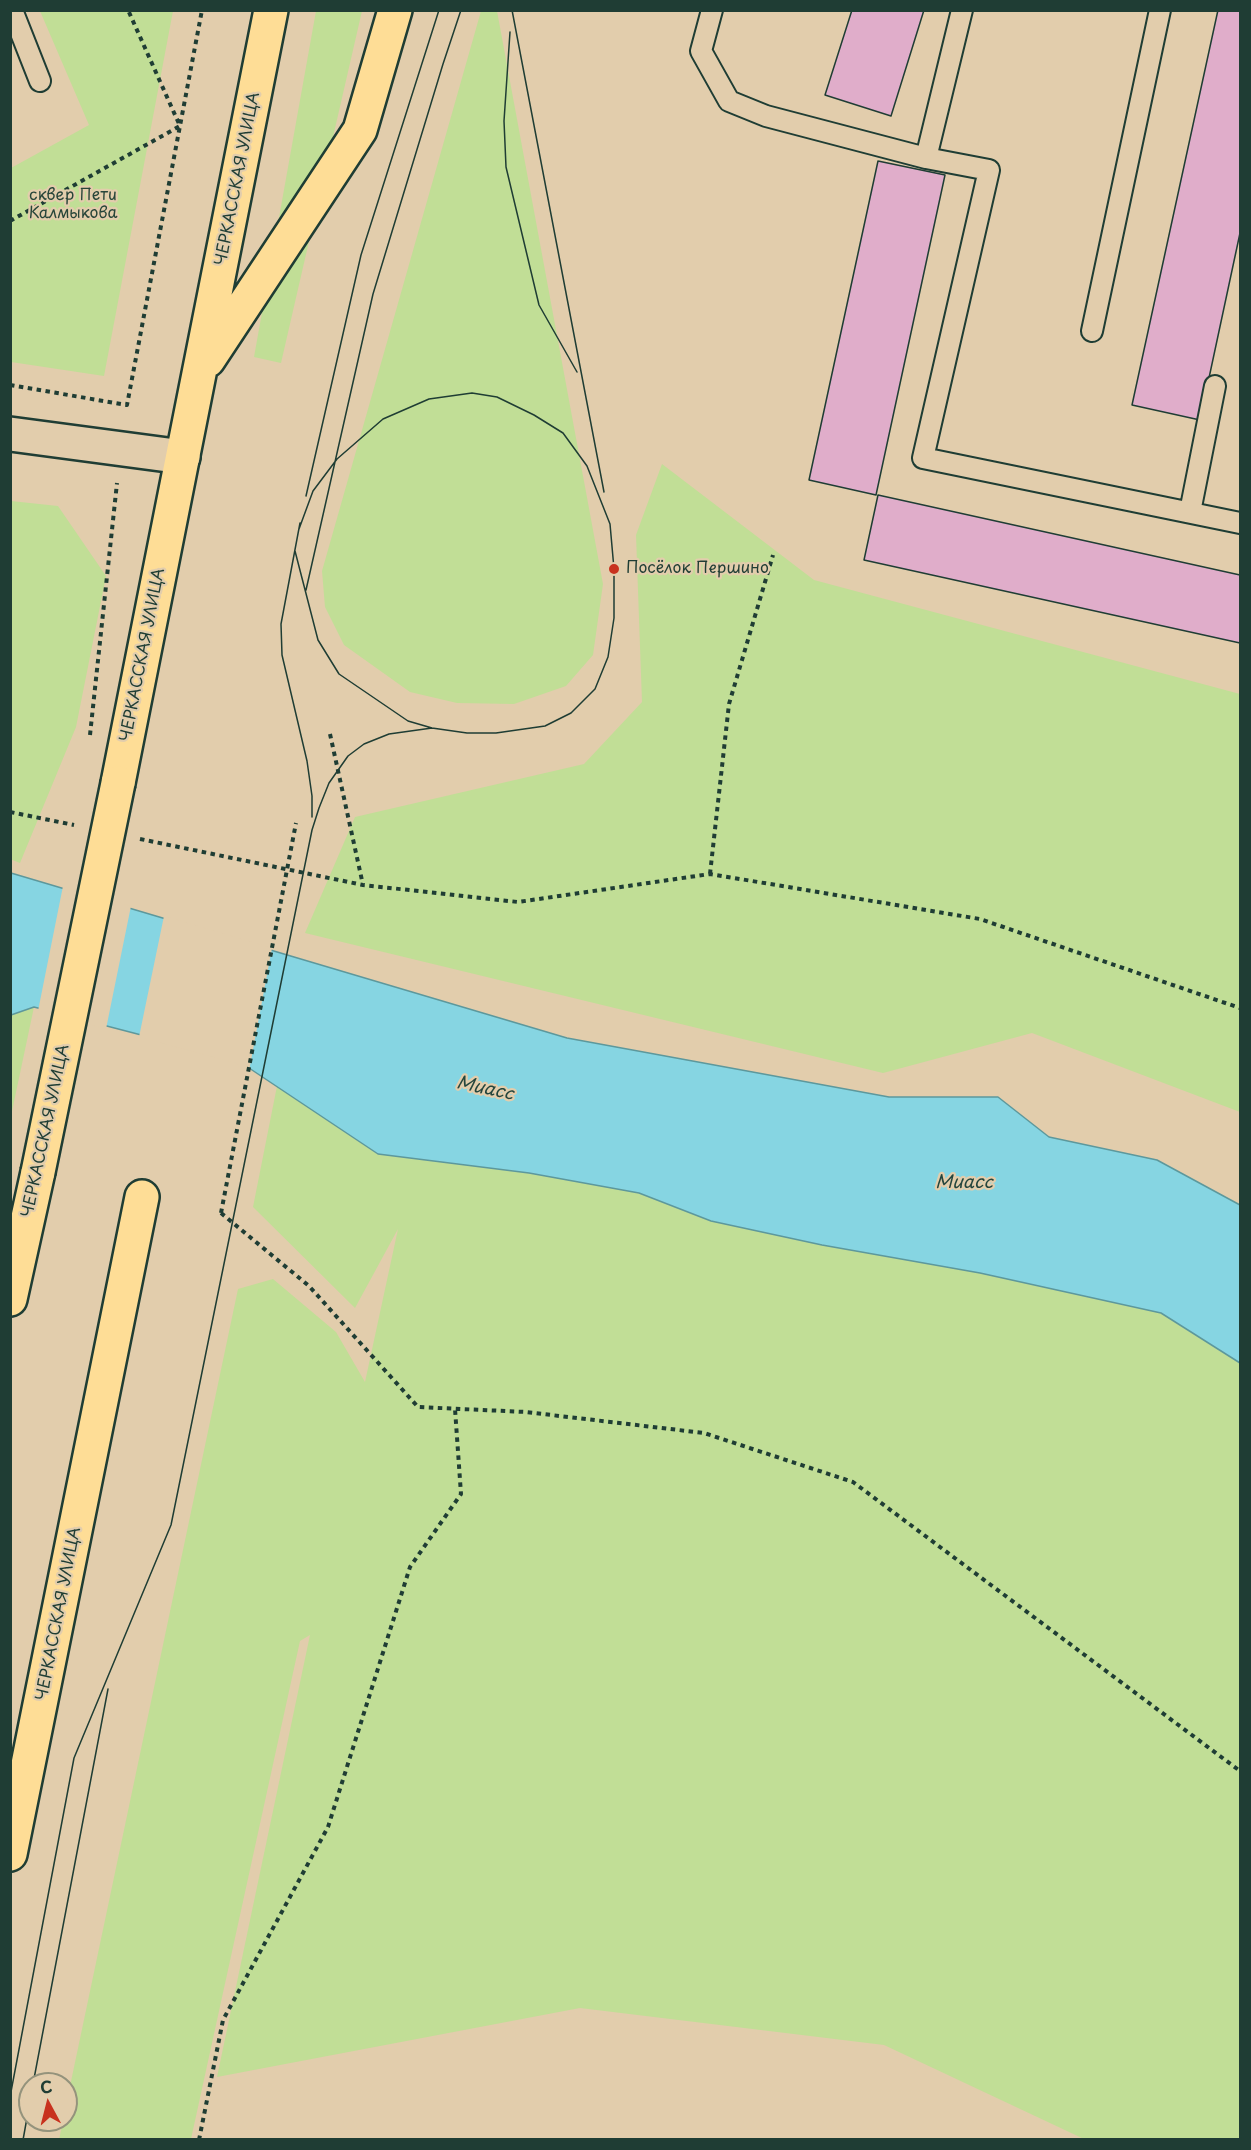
<!DOCTYPE html>
<html>
<head>
<meta charset="utf-8">
<style>
	body { margin:0 }
	#map { position:relative; width:1251px; height:2150px; overflow:hidden; background:#e2cdac; font-family:"Playpen Sans",sans-serif }
	canvas { display:block }
	.frame { position:absolute; inset:0; border:12px solid #1f3d34; pointer-events:none }
	.north { position:absolute; left:18px; top:2072px; width:60px; height:60px; box-sizing:border-box; background:#e2cdac; border:2px solid #94937c; border-radius:50%; rotate:353deg; font-size:16px; font-weight:700; line-height:24px; text-align:center; color:#1f3d34 }
	.north::after { content:''; display:block; margin:auto; width:21px; height:27px; background:#c8321e; clip-path:polygon(50% 0,100% 100%,50% 72%,0 100%) }
</style>
</head>
<body>
<div id="map">
<canvas width="1251" height="2150"></canvas>
<div class="frame"></div>
<div class="north">С</div>
</div>
<script>
const g = document.querySelector('canvas').getContext('2d');
g.lineJoin = 'round';
function paint(path, color) {
  g.fillStyle = color;
  g.fill(path, 'evenodd');
}
function poly(rows) {
  const path = new Path2D();
  for (const r of rows) {
    path.moveTo(r[0], r[1]);
    for (let i = 2; i < r.length; i += 2) path.lineTo(r[i], r[i + 1]);
  }
  return path;
}
function strokePath(path, color, width, dash) {
  g.strokeStyle = color;
  g.lineWidth = width;
  g.lineCap = dash ? 'butt' : 'round';
  g.setLineDash(dash || []);
  g.stroke(path);
}
function label(font, color, halo, rows, align = 'center') {
  g.font = font + ' "Playpen Sans",sans-serif';
  g.lineWidth = 4.5;
  g.setLineDash([]);
  g.textBaseline = 'middle';
  g.strokeStyle = halo;
  g.fillStyle = color;
  for (const [text, x, y, turn = 0] of rows) {
    g.save();
    g.translate(x, y);
    g.rotate((+turn || 0) * Math.PI / 180);
    g.textAlign = isNaN(turn) ? turn : align;
    if (halo) g.strokeText(text, 0, 0);
    g.fillText(text, 0, 0);
    g.restore();
  }
}
const green = poly([
	[40,11,173,11,104,376,11,362,11,168,89,125],
	[316,11,362,11,281,363,254,357],
	[481,11,497,11,603,584,593,655,566,686,514,704,457,703,410,692,344,645,325,607,322,571],
	[662,464,814,580,1240,694,1240,1112,1032,1033,883,1073,305,933,355,817,584,764,642,702,636,535],
	[11,501,58,506,106,576,76,727,20,863,10,859],
	[34,1007,11,1116,11,1015],
	[277,1086,378,1154,529,1173,639,1193,711,1221,822,1245,980,1273,1161,1313,1240,1363,1240,2139,1084,2139,884,2045,580,2008,217,2077,310,1635,300,1641,191,2139,59,2140,63,2120,66,2120,66,2105,238,1289,273,1279,336,1332,365,1382,398,1229,355,1308,253,1207]
]);
const water = poly([
	[11,873,567,1038,889,1097,998,1097,1049,1137,1157,1160,1240,1205,1240,1363,1161,1313,980,1273,822,1245,711,1221,639,1193,529,1173,378,1154,237,1060,34,1007,11,1015,11,873]
]);
const pier = poly([
	[63,886,131,906,106,1029,38,1011],
	[164,916,272,948,249,1071,236,1063,139,1037]
]);
const building = poly([
	[852,10,924,10,891,116,825,95,852,10],
	[1218,10,1240,10,1240,233,1200,420,1132,405,1218,10],
	[878,161,945,175,876,495,809,480,878,161],
	[878,495,1240,575,1240,643,864,560,878,495]
]);
const path = poly([
	[10,221,180,126,128,10],
	[10,385,127,405,202,10],
	[330,734,363,885],
	[90,735,117,483],
	[10,812,74,825],
	[140,839,363,885,518,902,710,874,980,919,1240,1008],
	[710,874,729,704,773,555],
	[221,1213,309,1286,418,1407,526,1412,704,1433,853,1482,1240,1771],
	[199,2140,223,2020,328,1827,410,1567,461,1494,455,1409]
]);
const service = poly([
	[12,10,40,81],
	[712,10,701,51,729,101,766,116,926,158],
	[962,10,926,158,989,170,923,458,1240,523],
	[1092,331,1160,10],
	[1190,512,1215,386]
]);
const secondary = poly([
	[10,434,183,457]
]);
const primary = poly([
	[208,360,360,130,395,10],
	[118,783,271,10],
	[10,1299,38,1172],
	[10,1854,142,1197]
]);
const tram = poly([
	[512,10,604,492],
	[510,32,504,121,506,167,539,305,577,372],
	[306,496,361,255,439,10],
	[300,523,281,624,282,655,307,761,312,796,312,817],
	[295,551,318,640,339,674,408,721,432,728,467,733,496,733,545,726,571,713,595,689,608,657,614,618,614,569,610,524,587,466,563,433,534,415,497,397,472,393,429,399,383,419,337,459,313,491,299,529],
	[306,590,373,294,443,64,461,10],
	[33,2084,108,1689],
	[10,2097,74,1758,171,1525,312,830,319,808,329,783,348,756,364,744,389,734,432,728],
	[23,2140,30,2101]
]);
const pathBridge = poly([
	[221,1213,296,823]
]);
const primaryBridge = poly([
	[38,1172,118,783]
]);
const markers = [
	[614,569,6,"#c8321e"]
];
const streetNames = [
	["ЧЕРКАССКАЯ УЛИЦА",238,179,-79],
	["ЧЕРКАССКАЯ УЛИЦА",143,655,-79],
	["ЧЕРКАССКАЯ УЛИЦА",46,1131,-78],
	["ЧЕРКАССКАЯ УЛИЦА",59,1614,-79]
];
const parkNames = [
	["сквер Пети",73,196],
	["Калмыкова",73,214]
];
const poiNames = [
	["Посёлок Першино",626,569]
];
const waterNames = [
	["Миасс",485,1089,12],
	["Миасс",964,1183]
];
paint(green, '#c1de96');
paint(water, '#86d5e2');
strokePath(water, '#5d989c', 1.5);
paint(pier, '#e2cdac');
paint(building, '#e0adca');
strokePath(building, '#1f3d34', 1.5);
strokePath(service, '#1f3d34', 24);
strokePath(secondary, '#1f3d34', 38);
strokePath(primary, '#1f3d34', 38);
strokePath(path, '#1f3d34', 4, [4.5, 4.5]);
strokePath(service, '#e2cdac', 20);
strokePath(secondary, '#e2cdac', 33);
strokePath(primary, '#fedd96', 33);
strokePath(tram, '#1f3d34', 1.5);
strokePath(primaryBridge, '#1f3d34', 38, []);
strokePath(pathBridge, '#1f3d34', 4, [4.5, 4.5]);
strokePath(primaryBridge, '#fedd96', 33);
for (const [x, y, r, color] of markers) {
  const dot = new Path2D();
  dot.arc(x, y, r, 0, 2 * Math.PI);
  g.fillStyle = color;
  g.fill(dot);
  strokePath(dot, '#e2cdac', 2);
}
label('16px', '#1f3d34', '#e2cdac', streetNames);
label('16px', '#274539', '#e2cdac', parkNames);
label('16px', '#1f3d34', '#e2cdac', poiNames, 'left');
label('italic 18px', '#24453d', '#e2cdac', waterNames);
</script>
</body>
</html>
